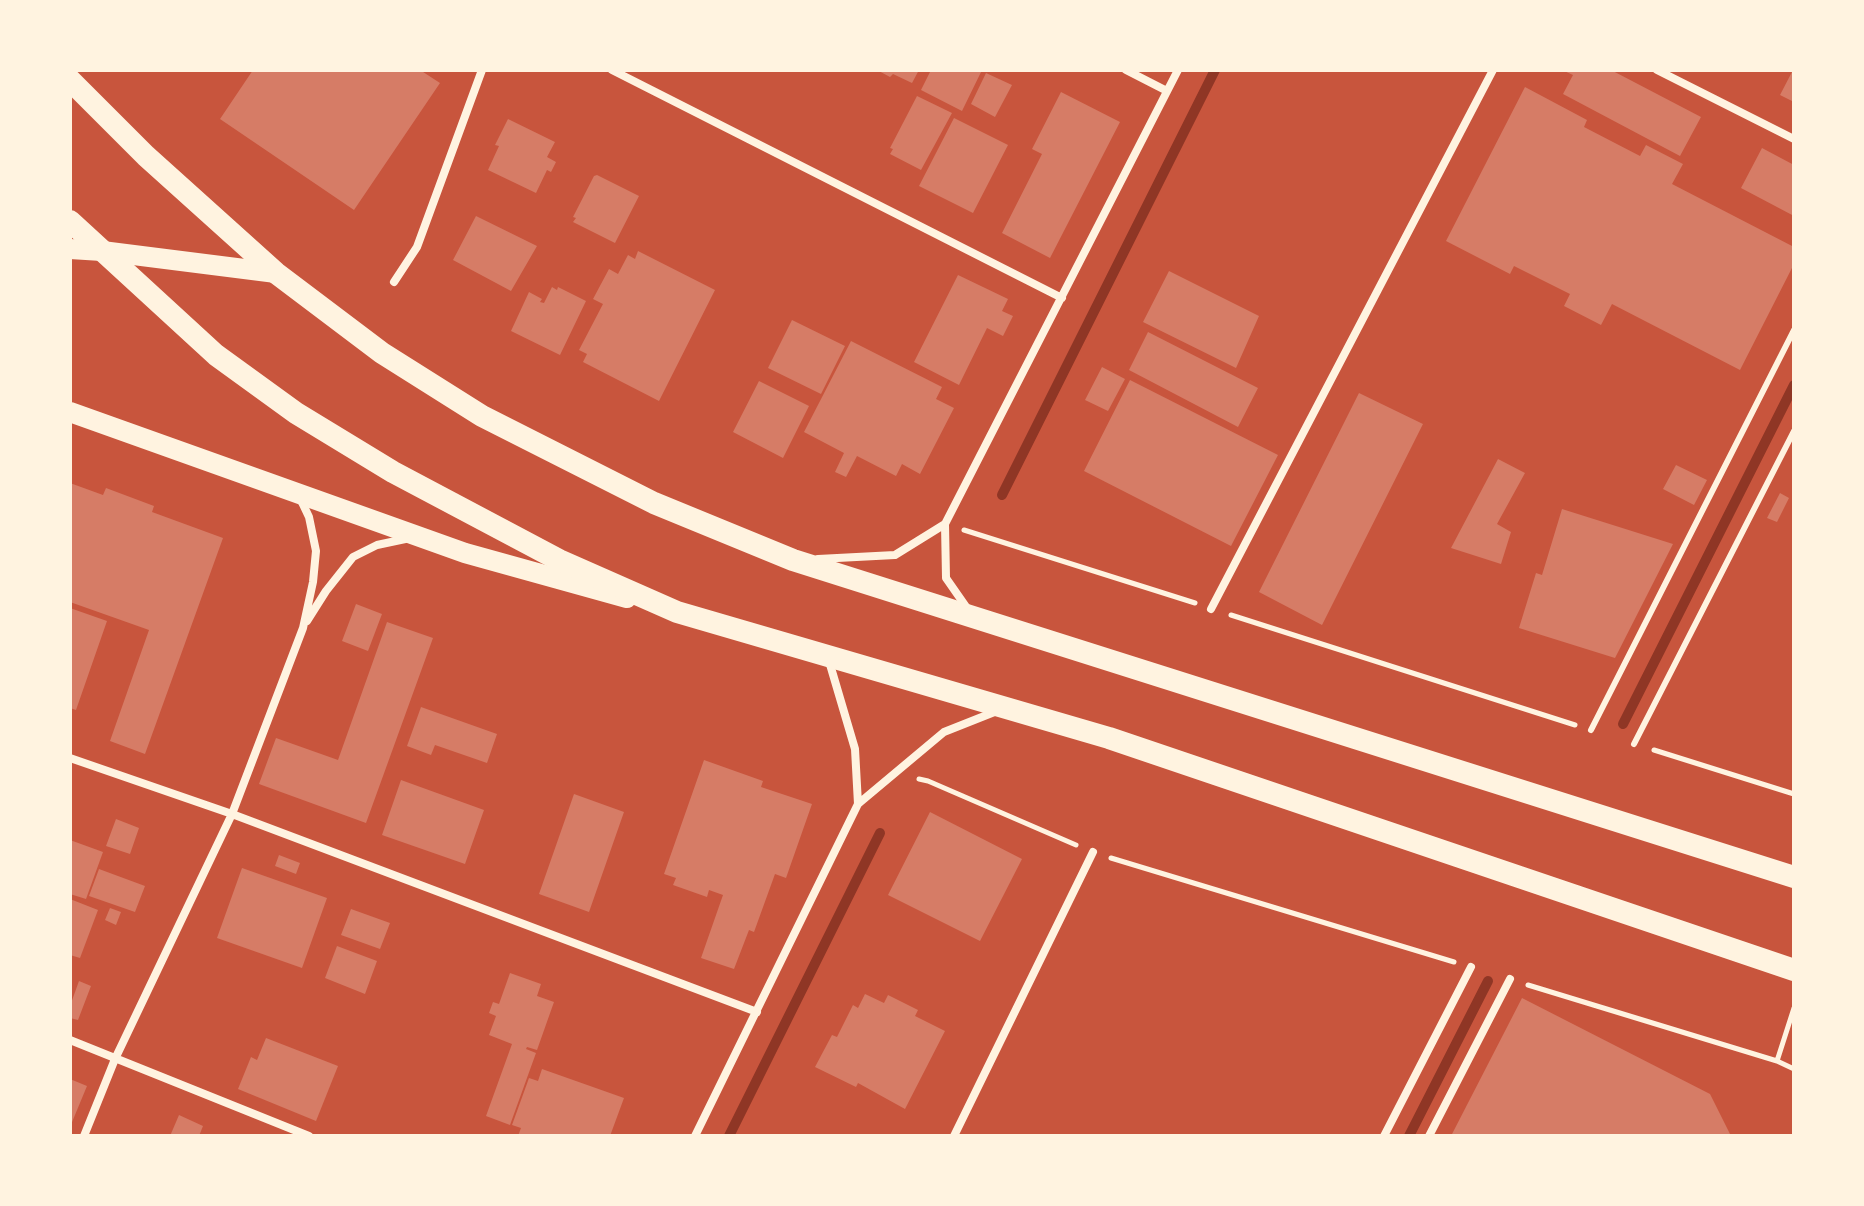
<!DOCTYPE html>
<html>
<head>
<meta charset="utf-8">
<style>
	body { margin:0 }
	#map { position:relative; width:1864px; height:1206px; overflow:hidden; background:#c8553d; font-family:"Titillium Web",sans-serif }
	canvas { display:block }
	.frame { position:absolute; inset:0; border:72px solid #fff3e0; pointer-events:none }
</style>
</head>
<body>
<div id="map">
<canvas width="1864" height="1206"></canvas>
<div class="frame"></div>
</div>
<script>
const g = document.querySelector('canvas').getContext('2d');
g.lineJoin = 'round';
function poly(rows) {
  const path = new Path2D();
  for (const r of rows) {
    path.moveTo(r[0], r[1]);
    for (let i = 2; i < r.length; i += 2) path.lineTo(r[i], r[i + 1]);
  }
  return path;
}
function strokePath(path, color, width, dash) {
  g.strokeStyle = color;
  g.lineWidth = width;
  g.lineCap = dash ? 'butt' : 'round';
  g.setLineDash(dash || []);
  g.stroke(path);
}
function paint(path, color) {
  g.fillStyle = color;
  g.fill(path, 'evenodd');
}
const stream = poly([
	[1002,495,1215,70],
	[1623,724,1794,385],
	[729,1136,880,833],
	[1409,1136,1488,981]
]);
const building = poly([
	[253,70,420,70,440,83,354,210,220,119],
	[877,70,919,70,912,83,893,74,890,77],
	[931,70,982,70,962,111,921,90],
	[1562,70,1611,70,1701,117,1680,156,1563,94,1573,75],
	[1793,70,1794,70,1794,102,1780,95],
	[986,73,1012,85,995,117,971,104],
	[1525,87,1587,120,1584,127,1640,156,1646,145,1683,164,1672,184,1794,247,1794,264,1740,370,1612,304,1601,325,1564,306,1570,294,1514,266,1510,274,1446,241],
	[1061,92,1120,122,1050,258,1002,233,1042,154,1032,149],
	[917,96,952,113,921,170,890,154,893,149,890,148],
	[954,118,1008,145,973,213,919,186],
	[508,119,555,142,547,157,556,162,551,172,547,170,536,193,488,170,499,146,495,145],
	[1762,148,1794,165,1794,216,1741,188],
	[597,175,639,196,615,243,573,222,576,218,573,217,594,176],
	[476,216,537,246,511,291,453,260],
	[638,251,715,290,659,401,583,362,587,354,579,350,603,304,593,299,609,269,618,274,628,255,635,259],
	[1169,271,1259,316,1236,368,1143,322],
	[958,275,1008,299,1002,311,1013,316,1003,336,987,328,959,385,914,362],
	[552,287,557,290,558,287,586,301,560,355,511,331,529,292,542,299,540,302,544,303],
	[792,320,845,346,821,394,768,368],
	[1148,332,1258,388,1238,427,1129,370],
	[851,341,942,387,936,399,954,408,920,474,902,464,896,476,857,456,846,477,835,472,844,453,804,432],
	[1102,367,1125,379,1108,411,1085,400],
	[1130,380,1278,455,1231,546,1084,471],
	[759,381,809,406,783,458,733,432],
	[1359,393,1423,424,1322,625,1259,592],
	[1498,459,1525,473,1497,524,1511,532,1501,564,1451,548],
	[1676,465,1707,480,1694,505,1663,489],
	[70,483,103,495,106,488,154,506,152,512,223,538,145,754,110,741,149,630,70,602],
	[1780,493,1789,498,1777,522,1767,518],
	[1562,509,1673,544,1615,658,1519,628,1536,573,1542,575],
	[356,604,382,614,368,651,342,641],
	[70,608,107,621,76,710,70,708],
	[387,622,433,638,366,823,259,784,276,738,338,760],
	[421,707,497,734,487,763,435,745,431,755,407,746],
	[704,760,763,781,761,787,812,804,786,878,775,874,754,932,749,930,734,969,701,958,723,895,709,890,707,897,673,885,676,878,664,874],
	[401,780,484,810,465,864,382,835],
	[574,794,624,812,589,912,539,894],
	[930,812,1022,859,980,941,888,895],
	[116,819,139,828,130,854,106,846],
	[70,840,103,852,86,899,70,894],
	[279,855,300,863,296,874,275,866],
	[242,868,327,898,302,968,217,938],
	[99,869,145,886,135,912,89,896],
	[70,899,98,910,80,958,70,955],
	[110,908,121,912,116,925,105,920],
	[351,909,390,923,380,949,341,935],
	[337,946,377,961,365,994,325,978],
	[510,973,541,984,537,996,554,1002,537,1050,527,1047,526,1049,536,1053,510,1125,486,1116,512,1044,489,1035,496,1016,489,1013,493,1002,499,1004],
	[79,981,91,986,78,1020,70,1018,70,1006],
	[865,994,884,1003,888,995,918,1010,915,1016,945,1031,905,1109,858,1083,856,1087,815,1067,832,1035,837,1037,853,1005,858,1008],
	[1522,998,1710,1094,1731,1136,1451,1136],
	[266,1038,338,1066,316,1121,238,1089,251,1057,257,1060],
	[542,1069,624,1098,610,1136,518,1136,521,1128,512,1125,529,1078,538,1081],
	[70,1079,87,1086,70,1127],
	[179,1115,203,1126,199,1136,170,1136]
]);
const path = poly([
	[964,530,1195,603],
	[1231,615,1575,725],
	[1654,750,1794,794],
	[919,779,928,781,1076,845],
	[1111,858,1454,962],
	[1528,985,1777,1061,1794,1069],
	[1777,1061,1794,1008]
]);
const service = poly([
	[1591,730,1794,330],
	[1634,744,1794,431]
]);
const minor = poly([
	[612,70,1062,298],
	[1126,70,1167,91],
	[1657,70,1794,139],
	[394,282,417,247,482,70],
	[945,524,1178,70],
	[818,559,895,555,945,524,946,578,969,611],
	[1211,609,1493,70],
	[307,621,326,591,353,557,377,545,410,538],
	[829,661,855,749,858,804],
	[70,758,232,814,757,1012],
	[70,1040,309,1136],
	[84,1136,115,1059,232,814,303,628,313,582,316,551,309,517,300,498],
	[695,1136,858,804,944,732,997,711],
	[954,1136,1093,852],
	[1384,1136,1471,967],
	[1429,1136,1510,979]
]);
const primary = poly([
	[70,249,102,251,276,273],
	[70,412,465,553,627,598]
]);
const trunk = poly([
	[70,80,146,156,276,273,382,353,482,416,654,503,793,560,1794,877],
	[70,221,216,355,296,413,393,472,559,560,677,612,1109,738,1794,970]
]);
strokePath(stream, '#8f3625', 10);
paint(building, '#d67c66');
strokePath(path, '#fff3e0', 5);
strokePath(service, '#fff3e0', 6);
strokePath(minor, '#fff3e0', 8);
strokePath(primary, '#fff3e0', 20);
strokePath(trunk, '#fff3e0', 22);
</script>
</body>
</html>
